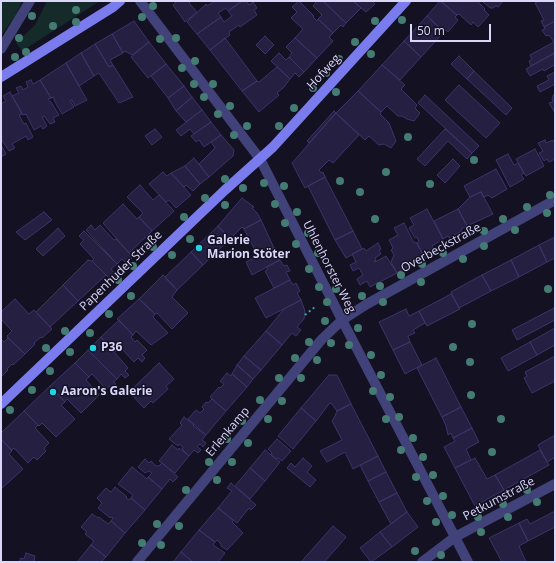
<!DOCTYPE html>
<html>
<head>
<meta charset="utf-8">
<style>
	body { margin:0 }
	#map { position:relative; width:556px; height:563px; overflow:hidden; background:#131122; font-family:"Open Sans",sans-serif }
	canvas { display:block }
	.frame { position:absolute; inset:0; border:2px solid #dad7fa; pointer-events:none }
	.scale { position:absolute; left:410px; top:24px; width:81px; height:18px; box-sizing:border-box; border:2px solid #dad7fa; border-top:0; padding-left:5px; font-size:12px; line-height:14px; white-space:nowrap; color:#dad7fa; -webkit-text-stroke:3px #131122; paint-order:stroke }
</style>
</head>
<body>
<div id="map">
<canvas width="556" height="563"></canvas>
<div class="frame"></div>
<div class="scale">50 m</div>
</div>
<script>
const g = document.querySelector('canvas').getContext('2d');
g.lineJoin = 'round';
function paint(path, color) {
  g.fillStyle = color;
  g.fill(path, 'evenodd');
}
function poly(rows) {
  const path = new Path2D();
  for (const r of rows) {
    path.moveTo(r[0], r[1]);
    for (let i = 2; i < r.length; i += 2) path.lineTo(r[i], r[i + 1]);
  }
  return path;
}
function strokePath(path, color, width, dash) {
  g.strokeStyle = color;
  g.lineWidth = width;
  g.lineCap = dash ? 'butt' : 'round';
  g.setLineDash(dash || []);
  g.stroke(path);
}
function label(font, color, halo, rows, align = 'center') {
  g.font = font + ' "Open Sans",sans-serif';
  g.lineWidth = 3;
  g.setLineDash([]);
  g.textBaseline = 'middle';
  g.strokeStyle = halo;
  g.fillStyle = color;
  for (const [text, x, y, turn = 0] of rows) {
    g.save();
    g.translate(x, y);
    g.rotate((+turn || 0) * Math.PI / 180);
    g.textAlign = isNaN(turn) ? turn : align;
    if (halo) g.strokeText(text, 0, 0);
    g.fillText(text, 0, 0);
    g.restore();
  }
}
const green = poly([
	[1,1,22,1,15,16,1,36],
	[47,1,100,1,22,51,16,43,35,25]
]);
const building = poly([
	[177,1,191,1,189,3,197,12,185,22,173,5,177,1],
	[215,1,242,1,228,11,226,8,218,13,221,17,197,34,187,22,206,4,207,6,215,1],
	[242,1,246,1,249,5,253,2,257,8,254,10,257,15,240,27,239,25,229,32,230,35,210,50,197,34,221,17,224,22,232,16,228,11,242,1],
	[299,1,314,16,313,17,317,21,318,19,333,33,329,37,333,41,317,58,295,38,303,29,291,18,297,12,292,7,299,1],
	[317,1,323,1,346,23,343,27,341,25,333,33,318,19,322,15,313,6,317,1],
	[323,1,353,1,361,8,346,23,323,1],
	[353,1,372,1,375,4,366,12,353,1],
	[440,1,457,15,455,17,458,20,448,32,446,30,444,32,427,16,440,1],
	[441,1,477,1,485,9,484,10,489,15,478,27,473,22,471,25,459,14,457,15,441,1],
	[482,1,503,1,498,7,496,6,493,8,490,8,482,1],
	[539,1,555,1,555,21,544,27,541,21,544,20,535,3,539,1],
	[427,16,444,32,421,57,404,41,427,16],
	[134,21,149,42,132,55,125,51,123,53,112,34,134,21],
	[555,21,555,53,531,66,529,61,532,59,530,55,554,42,549,35,546,36,542,30,545,29,544,27,555,21],
	[112,34,123,53,110,60,113,65,109,67,95,44,112,34],
	[265,36,274,45,265,54,256,45,265,36],
	[225,38,257,81,242,91,210,50,225,38],
	[295,38,317,58,304,72,289,57,292,53,286,47,295,38],
	[404,41,421,57,400,80,382,65,404,41],
	[149,42,166,64,148,78,131,57,149,42],
	[95,44,109,67,113,65,133,97,119,103,99,73,94,76,81,53,95,44],
	[81,53,94,76,79,86,66,63,81,53],
	[279,53,286,60,289,57,304,72,299,77,295,73,290,79,271,61,279,53],
	[554,53,555,67,554,65,544,71,543,69,530,76,526,69,554,53],
	[459,56,474,71,467,79,451,64,459,56],
	[66,63,87,100,75,106,72,100,70,101,74,107,62,114,54,100,54,97,51,98,40,80,66,63],
	[166,64,184,86,168,98,151,76,166,64],
	[382,65,405,85,401,89,417,105,415,108,420,113,414,121,407,119,402,116,398,116,387,106,381,112,358,91,382,65],
	[277,67,290,79,284,87,277,93,279,95,259,112,242,91,257,81,259,82,277,67],
	[474,71,512,108,506,115,467,79,474,71],
	[555,72,555,84,540,92,537,86,549,80,547,76,555,72],
	[31,80,33,84,40,80,51,98,48,99,50,102,51,102,59,115,53,118,55,122,50,124,44,116,42,117,47,126,43,129,41,126,34,130,26,114,23,115,12,96,19,93,16,88,21,86,23,90,28,87,26,82,31,80],
	[459,85,500,123,486,138,445,100,459,85],
	[184,86,192,97,176,111,168,98,184,86],
	[358,91,381,112,380,114,389,123,396,141,391,148,384,144,379,145,369,136,365,140,336,113,358,91],
	[10,92,22,114,19,115,24,124,26,123,33,137,28,140,26,136,12,144,15,148,9,151,1,139,2,137,1,135,1,104,6,101,3,96,10,92],
	[555,94,555,113,549,103,553,102,552,99,553,95,555,94],
	[425,95,479,146,472,153,418,103,425,95],
	[192,97,202,110,186,122,176,111,192,97],
	[202,110,211,122,194,134,190,129,181,136,176,130,202,110],
	[334,111,336,113,309,143,307,141,334,111],
	[336,113,359,135,333,163,329,160,319,170,321,173,323,172,325,177,305,188,292,163,336,113],
	[211,122,221,135,204,147,199,140,196,142,191,136,211,122],
	[155,129,162,137,152,145,145,136,155,129],
	[445,129,472,153,467,159,448,141,425,166,417,159,445,129],
	[221,135,234,150,233,156,209,177,199,164,215,148,211,142,221,135],
	[545,140,546,143,553,140,555,144,555,159,549,162,547,159,544,161,539,153,543,151,538,143,545,140],
	[1,145,6,154,1,157,1,145],
	[535,149,544,166,526,176,516,159,535,149],
	[508,154,514,165,518,163,524,173,521,175,524,179,510,187,496,160,508,154],
	[194,158,209,177,200,184,185,166,194,158],
	[453,159,460,166,445,183,437,175,453,159],
	[185,166,200,184,193,191,186,185,184,187,171,173,185,166],
	[496,169,507,189,492,198,488,195,484,197,481,192,470,197,464,186,496,169],
	[163,172,167,176,171,173,191,195,176,208,169,200,166,202,149,184,163,172],
	[325,177,353,231,335,240,308,186,325,177],
	[140,185,153,200,159,195,174,211,152,231,139,217,143,213,127,197,140,185],
	[481,192,493,214,467,226,458,209,470,197,481,192],
	[242,198,254,207,252,208,257,213,261,220,244,229,242,227,230,239,218,226,242,198],
	[123,204,137,219,139,217,152,231,129,253,103,223,123,204],
	[427,209,443,239,432,246,435,253,425,258,417,243,419,242,417,237,415,238,409,228,414,225,410,218,427,209],
	[458,209,467,226,461,229,462,231,449,238,448,236,443,239,434,221,458,209],
	[44,212,52,220,25,240,16,232,44,212],
	[261,220,274,248,258,256,244,229,261,220],
	[404,223,414,243,416,242,425,258,397,273,391,262,394,255,391,250,393,248,389,240,398,235,394,228,404,223],
	[91,225,95,230,100,225,114,240,116,239,133,257,126,263,122,259,117,264,86,230,91,225],
	[218,226,230,239,203,265,191,252,218,226],
	[58,228,65,236,43,256,36,249,58,228],
	[84,231,117,264,111,269,115,274,110,279,92,261,94,259,80,244,84,240,79,236,84,231],
	[353,231,362,249,346,258,335,240,353,231],
	[555,237,555,258,547,262,539,245,555,237],
	[378,243,381,249,379,250,381,254,375,258,376,260,374,261,375,262,386,256,397,273,370,287,367,281,360,285,357,279,363,275,359,268,353,271,350,265,356,262,352,254,364,248,366,251,378,243],
	[539,245,547,262,519,277,511,260,539,245],
	[273,248,274,251,275,250,280,260,252,275,246,262,273,248],
	[191,252,203,265,177,290,165,277,191,252],
	[88,260,92,261,106,275,78,301,63,285,88,260],
	[280,260,284,266,287,265,290,271,286,272,290,280,274,288,265,271,268,269,266,267,280,260],
	[511,260,519,277,491,291,482,275,511,260],
	[163,275,177,290,172,297,188,313,172,329,157,313,155,314,139,299,163,275],
	[482,275,491,291,459,308,451,292,482,275],
	[290,280,293,285,296,283,300,291,297,293,301,300,266,318,255,298,290,280],
	[63,285,78,301,50,327,36,312,63,285],
	[451,294,460,309,427,326,419,311,451,294],
	[15,299,29,314,34,310,52,329,42,338,41,337,34,343,35,344,25,354,8,338,7,336,12,331,1,319,1,312,15,299],
	[139,299,155,314,153,317,168,333,151,345,136,331,133,335,117,319,139,299],
	[301,300,305,311,304,319,297,327,301,330,296,336,292,333,282,345,266,331,284,309,301,300],
	[554,308,555,320,517,340,512,330,554,308],
	[406,309,409,316,419,311,425,323,413,330,415,333,408,336,410,342,393,350,379,322,406,309],
	[119,320,133,335,131,337,135,342,137,340,147,350,142,355,145,358,142,362,138,358,134,362,120,347,115,352,101,337,119,320],
	[555,328,555,345,537,355,530,342,555,328],
	[266,331,282,345,261,370,244,356,266,331],
	[101,337,128,368,125,371,129,375,125,378,121,374,117,379,88,350,101,337],
	[8,338,25,354,13,365,12,364,7,369,8,370,1,377,1,339,4,342,8,338],
	[410,342,422,365,405,374,393,350,410,342],
	[530,342,537,355,508,371,501,358,530,342],
	[88,350,117,379,113,382,116,384,112,388,110,386,106,389,92,374,89,377,75,363,88,350],
	[244,356,261,370,253,379,237,365,244,356],
	[555,356,555,381,532,393,524,378,527,376,525,372,555,356],
	[436,358,461,407,442,417,417,368,436,358],
	[75,363,89,377,86,380,99,395,81,413,67,399,65,402,50,386,75,363],
	[159,363,174,379,166,386,168,389,153,403,151,401,144,408,129,392,159,363],
	[237,365,253,379,247,387,232,374,237,365],
	[227,373,231,376,232,374,247,387,226,411,210,397,219,387,220,388,224,384,220,381,227,373],
	[329,375,337,375,351,404,337,411,331,403,329,404,316,421,301,408,329,375],
	[50,386,65,402,61,405,75,419,56,437,42,423,39,426,24,411,50,386],
	[212,399,226,411,206,435,188,419,196,410,200,413,204,409,202,407,206,402,208,403,212,399],
	[351,404,378,456,353,469,345,452,327,462,320,451,342,440,332,421,335,416,337,411,351,404],
	[461,407,472,428,453,438,451,433,448,435,446,426,442,417,461,407],
	[301,408,316,421,293,449,278,436,301,408],
	[24,411,38,425,35,428,49,443,44,448,46,451,37,460,34,457,28,463,14,448,12,450,1,439,1,433,24,411],
	[184,417,194,425,193,426,206,435,202,440,206,443,203,447,200,444,197,446,201,450,198,453,194,450,189,456,182,449,183,447,179,444,178,446,169,439,182,425,180,423,184,417],
	[472,428,479,442,466,449,471,460,455,468,444,447,455,441,453,438,472,428],
	[555,435,555,457,547,462,538,445,555,435],
	[1,439,12,451,9,454,23,469,1,489,1,439],
	[277,439,291,451,282,461,278,458,276,459,271,455,272,453,268,449,277,439],
	[172,445,178,450,179,448,189,456,175,473,159,461,172,445],
	[265,450,280,462,265,481,250,468,265,450],
	[540,450,549,465,504,490,495,475,540,450],
	[378,456,386,472,368,481,360,465,378,456],
	[303,458,312,466,307,472,316,480,310,487,287,468,291,463,295,467,303,458],
	[475,458,487,479,495,475,504,490,475,506,455,468,475,458],
	[145,459,149,463,151,461,156,466,159,466,162,463,178,477,173,482,170,479,162,489,148,477,152,473,149,471,145,473,138,467,145,459],
	[132,467,147,479,148,477,162,489,145,510,131,498,133,495,118,484,132,467],
	[250,468,265,481,250,499,235,486,250,468],
	[386,472,397,493,379,502,368,481,386,472],
	[231,483,256,505,251,510,249,508,237,523,218,508,232,491,227,488,231,483],
	[115,487,127,497,126,498,129,500,131,498,145,510,125,533,111,521,113,518,111,517,110,518,98,508,102,503,97,498,106,488,111,492,115,487],
	[397,493,407,512,391,524,379,502,397,493],
	[218,508,233,520,232,522,243,533,227,550,221,546,221,544,217,540,215,542,199,530,218,508],
	[555,511,555,527,528,541,519,523,527,519,530,524,555,511],
	[407,512,418,527,392,547,380,532,407,512],
	[92,514,98,518,99,517,108,524,111,521,125,533,106,557,91,545,94,541,85,534,87,532,81,527,92,514],
	[519,523,528,541,519,546,526,562,502,562,489,538,519,523],
	[333,526,346,537,335,550,324,562,301,562,333,526],
	[199,530,215,542,213,545,225,553,218,562,193,562,181,552,199,530],
	[380,532,392,547,371,562,360,548,380,532],
	[91,545,106,557,101,562,77,562,91,545],
	[181,552,193,562,173,562,181,552],
	[26,553,35,556,34,562,19,562,21,558,24,559,26,553]
]);
const path = poly([
	[305,315,316,306]
]);
const street = poly([
	[140,1,260,159,342,320,468,562],
	[1,49,30,1],
	[137,562,322,339,342,320,367,304,555,200],
	[422,562,455,537,555,484]
]);
const secondary = poly([
	[1,77,113,7,120,1],
	[1,404,225,190,273,147,406,1]
]);
const trees = [
	[153,6],
	[76,10],
	[32,16],
	[142,17],
	[402,20],
	[375,21],
	[76,22],
	[53,26],
	[19,38],
	[176,38],
	[160,39],
	[355,42],
	[26,52],
	[371,54],
	[15,57],
	[339,59],
	[195,61],
	[182,68],
	[326,73],
	[194,84],
	[213,84],
	[313,88],
	[336,92],
	[204,97],
	[230,106],
	[294,108],
	[218,114],
	[247,126],
	[279,126],
	[234,135],
	[408,137],
	[474,160],
	[386,172],
	[225,179],
	[340,181],
	[264,183],
	[430,184],
	[284,186],
	[243,188],
	[360,192],
	[550,195],
	[205,198],
	[275,204],
	[225,205],
	[527,207],
	[297,212],
	[547,213],
	[184,217],
	[375,219],
	[503,219],
	[285,223],
	[515,230],
	[484,231],
	[308,233],
	[190,239],
	[296,244],
	[484,246],
	[153,247],
	[318,253],
	[443,253],
	[172,255],
	[463,259],
	[422,264],
	[133,266],
	[309,269],
	[401,275],
	[118,280],
	[421,282],
	[380,286],
	[319,287],
	[336,289],
	[548,289],
	[131,296],
	[362,296],
	[327,302],
	[383,302],
	[109,314],
	[325,321],
	[472,324],
	[358,328],
	[65,331],
	[90,333],
	[309,342],
	[331,343],
	[349,345],
	[453,347],
	[46,348],
	[70,352],
	[371,355],
	[295,358],
	[317,360],
	[470,362],
	[50,371],
	[381,375],
	[279,378],
	[301,378],
	[32,390],
	[373,391],
	[471,395],
	[390,397],
	[260,400],
	[282,401],
	[10,410],
	[399,417],
	[268,419],
	[386,419],
	[501,419],
	[242,421],
	[413,438],
	[227,439],
	[248,443],
	[401,450],
	[492,452],
	[423,457],
	[209,462],
	[232,462],
	[433,475],
	[416,477],
	[217,480],
	[186,490],
	[527,490],
	[443,496],
	[427,501],
	[537,502],
	[503,504],
	[452,515],
	[478,517],
	[508,517],
	[436,522],
	[157,524],
	[179,526],
	[481,532],
	[142,543],
	[161,545],
	[415,551],
	[441,555]
];
const markers = [
	[199,248,4,"#1dd4e0"],
	[93,348,4,"#1dd4e0"],
	[53,392,4,"#1dd4e0"]
];
const streetNames = [
	["Hofweg",324,72,-47],
	["Overbeckstraße",441,248,-29],
	["Uhlenhorster Weg",329,267,63],
	["Papenhuder Straße",121,271,-44],
	["Erlenkamp",228,432,-50],
	["Petkumstraße",499,499,-28]
];
const poiNames = [
	["Galerie",207,241],
	["Marion Stöter",207,255],
	["P36",101,348],
	["Aaron's Galerie",61,392]
];
paint(green, '#152b2a');
paint(building, '#251f41');
strokePath(building, '#3d346a', 1);
strokePath(path, '#3ea79c', 2, [2, 3]);
strokePath(street, '#42427b', 10);
strokePath(secondary, '#7a7cee', 10);
g.fillStyle = '#447b72';
for (const [x, y] of trees) {
  g.beginPath();
  g.arc(x, y, 4, 0, 2 * Math.PI);
  g.fill();
}
for (const [x, y, r, color] of markers) {
  const dot = new Path2D();
  dot.arc(x, y, r, 0, 2 * Math.PI);
  g.fillStyle = color;
  g.fill(dot);
  strokePath(dot, '#131122', 1.5);
}
label('12px', '#dad7fa', '#131122', streetNames);
label('bold 12px', '#dad7fa', '#131122', poiNames, 'left');
</script>
</body>
</html>
